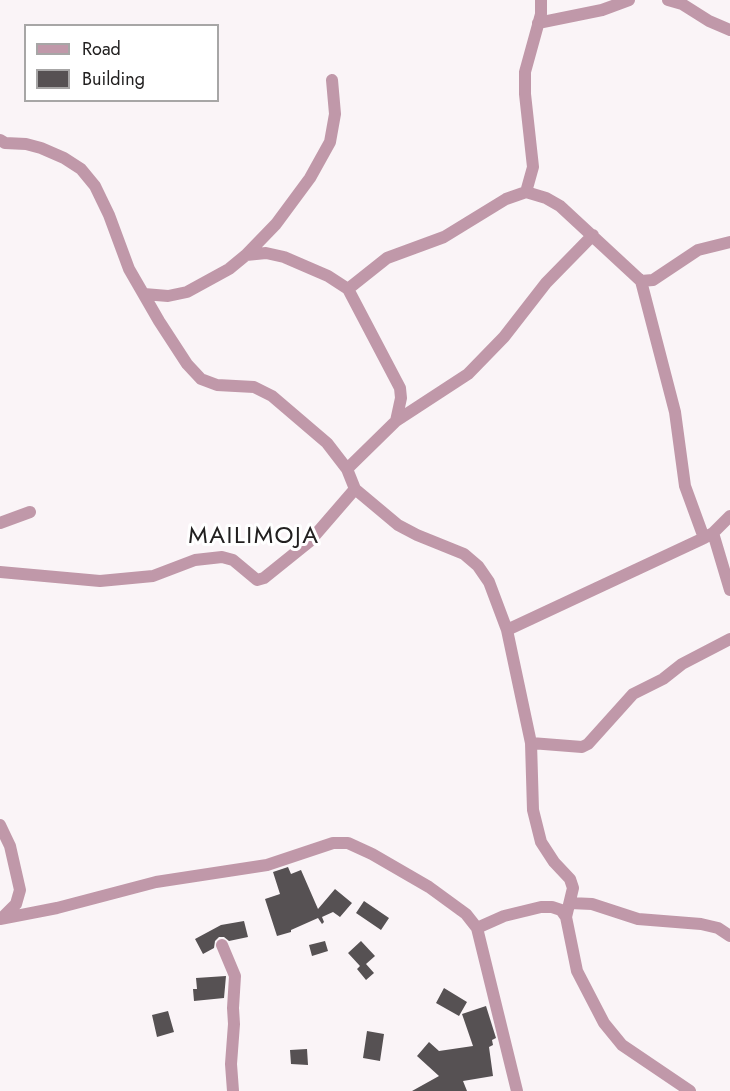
<!DOCTYPE html>
<html>
<head>
<meta charset="utf-8">
<style>
	body { margin:0 }
	#map { position:relative; width:730px; height:1091px; overflow:hidden; background:#faf4f7; font-family:Jost,sans-serif }
	canvas { display:block }
	.legend { position:absolute; left:24px; top:24px; width:195px; height:78px; box-sizing:border-box; background:#fff; border:2px solid #a7a6a6; margin:0; padding:8px 10px; list-style:none; font-size:18px; color:#222020 }
	.legend li { display:flex; align-items:center; gap:12px; height:30px }
	.legend b { width:30px; border:2px solid #a7a6a6 }
</style>
</head>
<body>
<div id="map">
<canvas width="730" height="1091"></canvas>
<ul class="legend">
<li><b style="height:8px;background:#c098a9"></b>Road</li>
<li><b style="height:16px;background:#565153"></b>Building</li>
</ul>
</div>
<script>
const g = document.querySelector('canvas').getContext('2d');
g.lineJoin = 'round';
function paint(path, color) {
  g.fillStyle = color;
  g.fill(path, 'evenodd');
}
function poly(rows) {
  const path = new Path2D();
  for (const r of rows) {
    path.moveTo(r[0], r[1]);
    for (let i = 2; i < r.length; i += 2) path.lineTo(r[i], r[i + 1]);
  }
  return path;
}
function strokePath(path, color, width, dash) {
  g.strokeStyle = color;
  g.lineWidth = width;
  g.lineCap = dash ? 'butt' : 'round';
  g.setLineDash(dash || []);
  g.stroke(path);
}
function label(font, color, halo, rows, align = 'center') {
  g.font = font + ' Jost,sans-serif';
  g.lineWidth = 6;
  g.setLineDash([]);
  g.textBaseline = 'middle';
  g.strokeStyle = halo;
  g.fillStyle = color;
  for (const [text, x, y, turn = 0] of rows) {
    g.save();
    g.translate(x, y);
    g.rotate((+turn || 0) * Math.PI / 180);
    g.textAlign = isNaN(turn) ? turn : align;
    if (halo) g.strokeText(text, 0, 0);
    g.fillText(text, 0, 0);
    g.restore();
  }
}
const building = poly([
	[288,867,291,874,301,870,318,909,335,889,352,903,340,917,333,912,322,917,324,922,322,924,318,918,291,930,291,932,277,936,265,899,280,894,273,872],
	[364,901,389,918,381,930,356,913],
	[244,921,248,937,229,941,224,937,219,937,215,941,214,948,203,954,195,939,221,925],
	[325,941,328,951,312,956,309,945],
	[361,941,375,956,366,964,374,973,366,980,357,969,360,966,348,953],
	[226,976,224,998,194,1001,193,989,197,989,196,978],
	[444,988,467,1002,459,1016,436,1003],
	[486,1006,496,1038,492,1040,493,1045,489,1047,493,1076,463,1081,467,1091,412,1091,439,1076,417,1056,429,1042,439,1051,473,1046,462,1014],
	[168,1011,174,1032,157,1037,152,1015],
	[367,1031,384,1034,380,1061,363,1058],
	[307,1049,308,1065,291,1064,290,1050]
]);
const minor = poly([
	[668,0,682,4,709,21,730,30],
	[538,23,602,10,629,0],
	[0,140,5,143,26,144,41,148,64,158,81,169,95,186,109,215,129,269,159,321,187,364,201,379,217,385,254,387,272,396,327,443,347,469,355,489,398,525,417,535,464,554,478,566,489,582,507,630,531,743,533,810,541,842,554,862,570,879,573,888,566,917],
	[526,192,533,167,525,94,525,72,541,14,541,0],
	[246,255,266,253,284,257,328,276,348,289,400,388,401,398,396,421,347,469],
	[641,281,675,412,685,486,704,538],
	[348,289,387,258,444,237,506,199,526,192,546,198,560,206,641,281,653,280,698,250,730,242],
	[144,294,168,296,187,292,229,269,246,255,276,224,310,178,330,142,335,114,332,80],
	[396,421,468,374,504,337,546,283,593,235],
	[0,523,30,512],
	[713,533,730,590],
	[0,572,100,581,153,576,195,560,222,557,233,560,257,580,264,578,310,541,355,489],
	[507,630,704,538,713,533,730,516],
	[531,743,582,747,588,744,633,694,663,679,682,664,730,639],
	[0,825,10,846,20,890,16,904,3,917],
	[570,903,592,904,638,919,701,924,718,928,730,936],
	[0,919,57,908,156,882,267,865,333,843,348,843,372,854,429,887,466,914,477,928,517,1091],
	[477,928,504,916,541,907,552,907,561,910,566,917,577,971,604,1023,622,1045,690,1091],
	[222,945,235,976,233,1008,234,1024,231,1064,233,1091]
]);
const quarterNames = [
	["MAILIMOJA",254,537]
];
paint(building, '#565153');
strokePath(minor, '#c098a9', 12);
g.letterSpacing = '1.5px';
label('24px', '#222020', '#fff', quarterNames);
g.letterSpacing = '0px';
</script>
</body>
</html>
